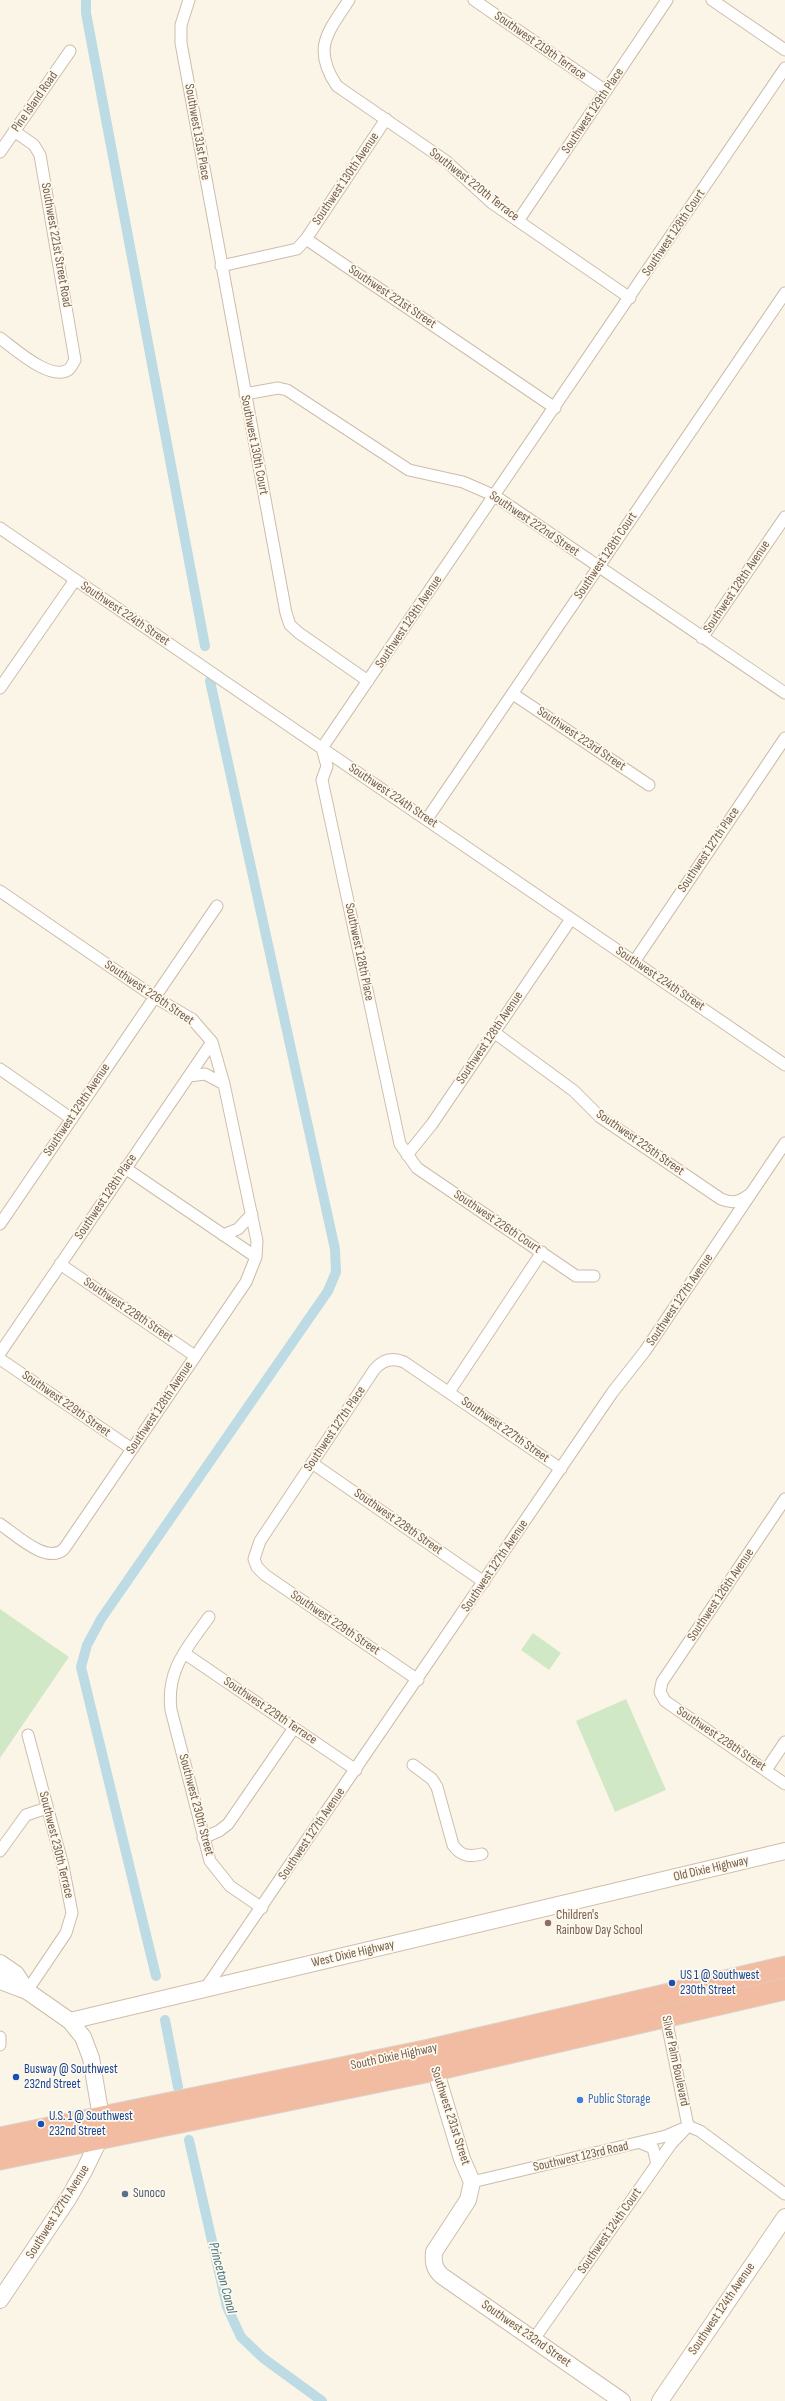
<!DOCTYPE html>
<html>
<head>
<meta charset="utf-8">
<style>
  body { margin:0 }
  canvas { display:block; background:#fbf5e7 }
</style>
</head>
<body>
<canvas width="785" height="2401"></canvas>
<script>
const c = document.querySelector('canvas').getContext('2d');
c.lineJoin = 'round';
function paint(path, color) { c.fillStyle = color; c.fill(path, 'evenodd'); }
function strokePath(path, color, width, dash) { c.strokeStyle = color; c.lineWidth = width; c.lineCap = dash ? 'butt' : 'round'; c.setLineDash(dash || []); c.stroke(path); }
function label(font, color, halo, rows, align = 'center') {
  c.font = font + ' "Sofia Sans Condensed",sans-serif'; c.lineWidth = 3.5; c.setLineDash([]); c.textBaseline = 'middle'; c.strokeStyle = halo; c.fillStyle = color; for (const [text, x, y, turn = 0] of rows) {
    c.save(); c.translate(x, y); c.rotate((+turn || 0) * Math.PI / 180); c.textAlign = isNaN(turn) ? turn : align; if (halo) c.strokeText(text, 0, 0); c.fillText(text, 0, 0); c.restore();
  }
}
const green = new Path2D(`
  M0 1609 69 1657 0 1758Z
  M533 1633 561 1653 549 1670 521 1650Z
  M626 1699 666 1790 615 1812 576 1721Z`);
const canal = new Path2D(`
  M86 0V13L205 646
  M156 1976 81 1667 87 1645 101 1619 328 1291 336 1272 335 1249 210 681
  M165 2020 178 2087
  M189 2140 227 2307 241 2337 263 2358 322 2401`);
const street = new Path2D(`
  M189 0 181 25V43L286 613 290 625 299 633 368 681
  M349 0C327 33 312 49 337 86L446 161 492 203 630 298
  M474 0 606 91
  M712 0 785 50
  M0 152 70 51
  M518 221 667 0
  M306 239 555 408
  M221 266 297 249 306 239 386 119
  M0 338C15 349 50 381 68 370 71 368 73 363 75 360L40 155 34 145 14 131
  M245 394 278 388 287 390 409 470 463 482 495 496 785 693
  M0 528 785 1065
  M702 638 785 517
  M0 688 75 580
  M513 694 649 785
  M427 819 785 293
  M0 891 156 998 192 1019 212 1042 224 1084 257 1241 256 1257 246 1282 64 1549C47 1565 15 1534 0 1524
  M634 962 785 738
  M495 1033 574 1091 600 1117 721 1199C733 1204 740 1202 750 1194
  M0 1069 72 1119
  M189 1076 205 1074 224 1084
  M407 1155 432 1124 571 919
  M125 1168 256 1257
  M0 1224 217 906
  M223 1235 238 1229 252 1214
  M60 1264 195 1356
  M594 1276H576L417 1168 400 1144 322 780 327 766 322 748 785 68
  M0 1353 212 1042
  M0 1359 132 1449
  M449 1392 542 1252
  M312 1463 484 1582
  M785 1499 662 1682 660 1692 665 1701 785 1784
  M209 1617C187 1648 166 1670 171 1710L210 1861 230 1886 262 1908
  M184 1653 356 1770
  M418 1680 265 1575 257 1567 254 1559 260 1541 374 1370C382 1360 392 1357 404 1362L561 1469
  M413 1765 432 1779 437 1787 453 1845C461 1856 468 1857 482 1854
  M766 1770 785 1742
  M203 1838 219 1831 228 1824 294 1728
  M0 1851 26 1815 47 1808
  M205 1989 612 1393 645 1351 785 1143
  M27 1991 66 1933 72 1913 63 1866 28 1735
  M665 2013 688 2126
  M0 2037V2045
  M688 2126 700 2131 785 2194
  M641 2143 653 2148 657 2164
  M472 2182 666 2136 682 2129
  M534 2339 671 2144 688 2126`);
const secondary = new Path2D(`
  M0 1963 16 1974 27 1991
  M0 1981 27 1991 70 2021 83 2037 91 2058 101 2117 99 2140 84 2171 68 2199 0 2300
  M70 2021 785 1851
  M432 2059 462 2159 472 2182 468 2200 434 2252C433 2262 434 2269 442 2276L622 2401
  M660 2401 785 2217`);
const highway = new Path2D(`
  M0 2138 429 2050 785 1967
  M0 2159 435 2070 785 1989`);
const markers = [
  [548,1923,4,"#8d6e63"],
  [672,1983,4,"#1a4fb4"],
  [16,2077,4,"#1a4fb4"],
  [580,2100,4,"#3f7fe0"],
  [41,2124,4,"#1a4fb4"],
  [125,2194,4,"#5c6f8a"]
];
const streetNames = [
  ["Southwest 219th Terrace",540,46,35],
  ["Pine Island Road",35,102,-55],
  ["Southwest 129th Place",593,111,-56],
  ["Southwest 131st Place",197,132,80],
  ["Southwest 130th Avenue",346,179,-56],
  ["Southwest 220th Terrace",474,185,38],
  ["Southwest 128th Court",674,233,-56],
  ["Southwest 221st Street Road",56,245,80],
  ["Southwest 221st Street",392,297,34],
  ["Southwest 130th Court",254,445,79],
  ["Southwest 222nd Street",534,524,34],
  ["Southwest 128th Court",606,556,-56],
  ["Southwest 128th Avenue",737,587,-56],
  ["Southwest 224th Street",125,614,34],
  ["Southwest 129th Avenue",409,622,-56],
  ["Southwest 223rd Street",581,739,34],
  ["Southwest 224th Street",393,796,34],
  ["Southwest 127th Place",709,850,-56],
  ["Southwest 128th Place",359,952,78],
  ["Southwest 224th Street",660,979,34],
  ["Southwest 226th Street",149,993,34],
  ["Southwest 128th Avenue",490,1038,-56],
  ["Southwest 129th Avenue",77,1110,-56],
  ["Southwest 225th Street",640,1143,35],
  ["Southwest 128th Place",106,1197,-56],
  ["Southwest 226th Court",497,1222,34],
  ["Southwest 127th Avenue",680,1300,-56],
  ["Southwest 228th Street",128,1310,34],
  ["Southwest 229th Street",66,1404,35],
  ["Southwest 128th Avenue",160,1408,-56],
  ["Southwest 127th Place",335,1429,-56],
  ["Southwest 227th Street",505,1430,35],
  ["Southwest 228th Street",398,1522,35],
  ["Southwest 127th Avenue",495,1566,-56],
  ["Southwest 126th Avenue",721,1595,-56],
  ["Southwest 229th Street",335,1623,34],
  ["Southwest 229th Terrace",270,1711,34],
  ["Southwest 228th Street",721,1739,34],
  ["Southwest 230th Street",196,1805,75],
  ["Southwest 127th Avenue",312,1834,-56],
  ["Southwest 230th Terrace",56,1845,76],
  ["Old Dixie Highway",711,1869,-13],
  ["West Dixie Highway",353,1954,-13],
  ["South Dixie Highway",394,2057,-12],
  ["Silver Palm Boulevard",675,2061,78],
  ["Southwest 231st Street",450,2116,72],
  ["Southwest 123rd Road",581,2157,-13],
  ["Southwest 127th Avenue",58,2212,-58],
  ["Southwest 124th Court",610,2231,-55],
  ["Southwest 124th Avenue",722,2309,-56],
  ["Southwest 232nd Street",526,2334,35]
];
const educationNames = [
  ["Children's",556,1916],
  ["Rainbow Day School",556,1931]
];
const transitNames = [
  ["US 1 @ Southwest",680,1976],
  ["230th Street",680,1991],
  ["Busway @ Southwest",24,2070],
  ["232nd Street",24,2085],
  ["U.S. 1 @ Southwest",49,2117],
  ["232nd Street",49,2132]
];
const shopNames = [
  ["Public Storage",588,2100]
];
const serviceNames = [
  ["Sunoco",133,2194]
];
const waterNames = [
  ["Princeton Canal",222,2278,75]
];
paint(green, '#d1e8c6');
strokePath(canal, '#bcdbe4', 10);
strokePath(street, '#ccbdad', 13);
strokePath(secondary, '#cfbeab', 18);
strokePath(highway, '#dbd5d1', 23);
strokePath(street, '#fff', 11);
strokePath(secondary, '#fff', 16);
strokePath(highway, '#f1bca1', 21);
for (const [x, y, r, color] of markers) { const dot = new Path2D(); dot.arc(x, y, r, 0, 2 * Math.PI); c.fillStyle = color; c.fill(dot); strokePath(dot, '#fef9ed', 1.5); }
label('13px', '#735d4d', '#fef9ed', streetNames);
label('13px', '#785e54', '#fef9ed', educationNames, 'left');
label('13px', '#164399', '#fef9ed', transitNames, 'left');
label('13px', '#366cbe', '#fef9ed', shopNames, 'left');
label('13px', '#4e5e75', '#fef9ed', serviceNames, 'left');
label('italic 14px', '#477685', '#fef9ed', waterNames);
</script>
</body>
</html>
